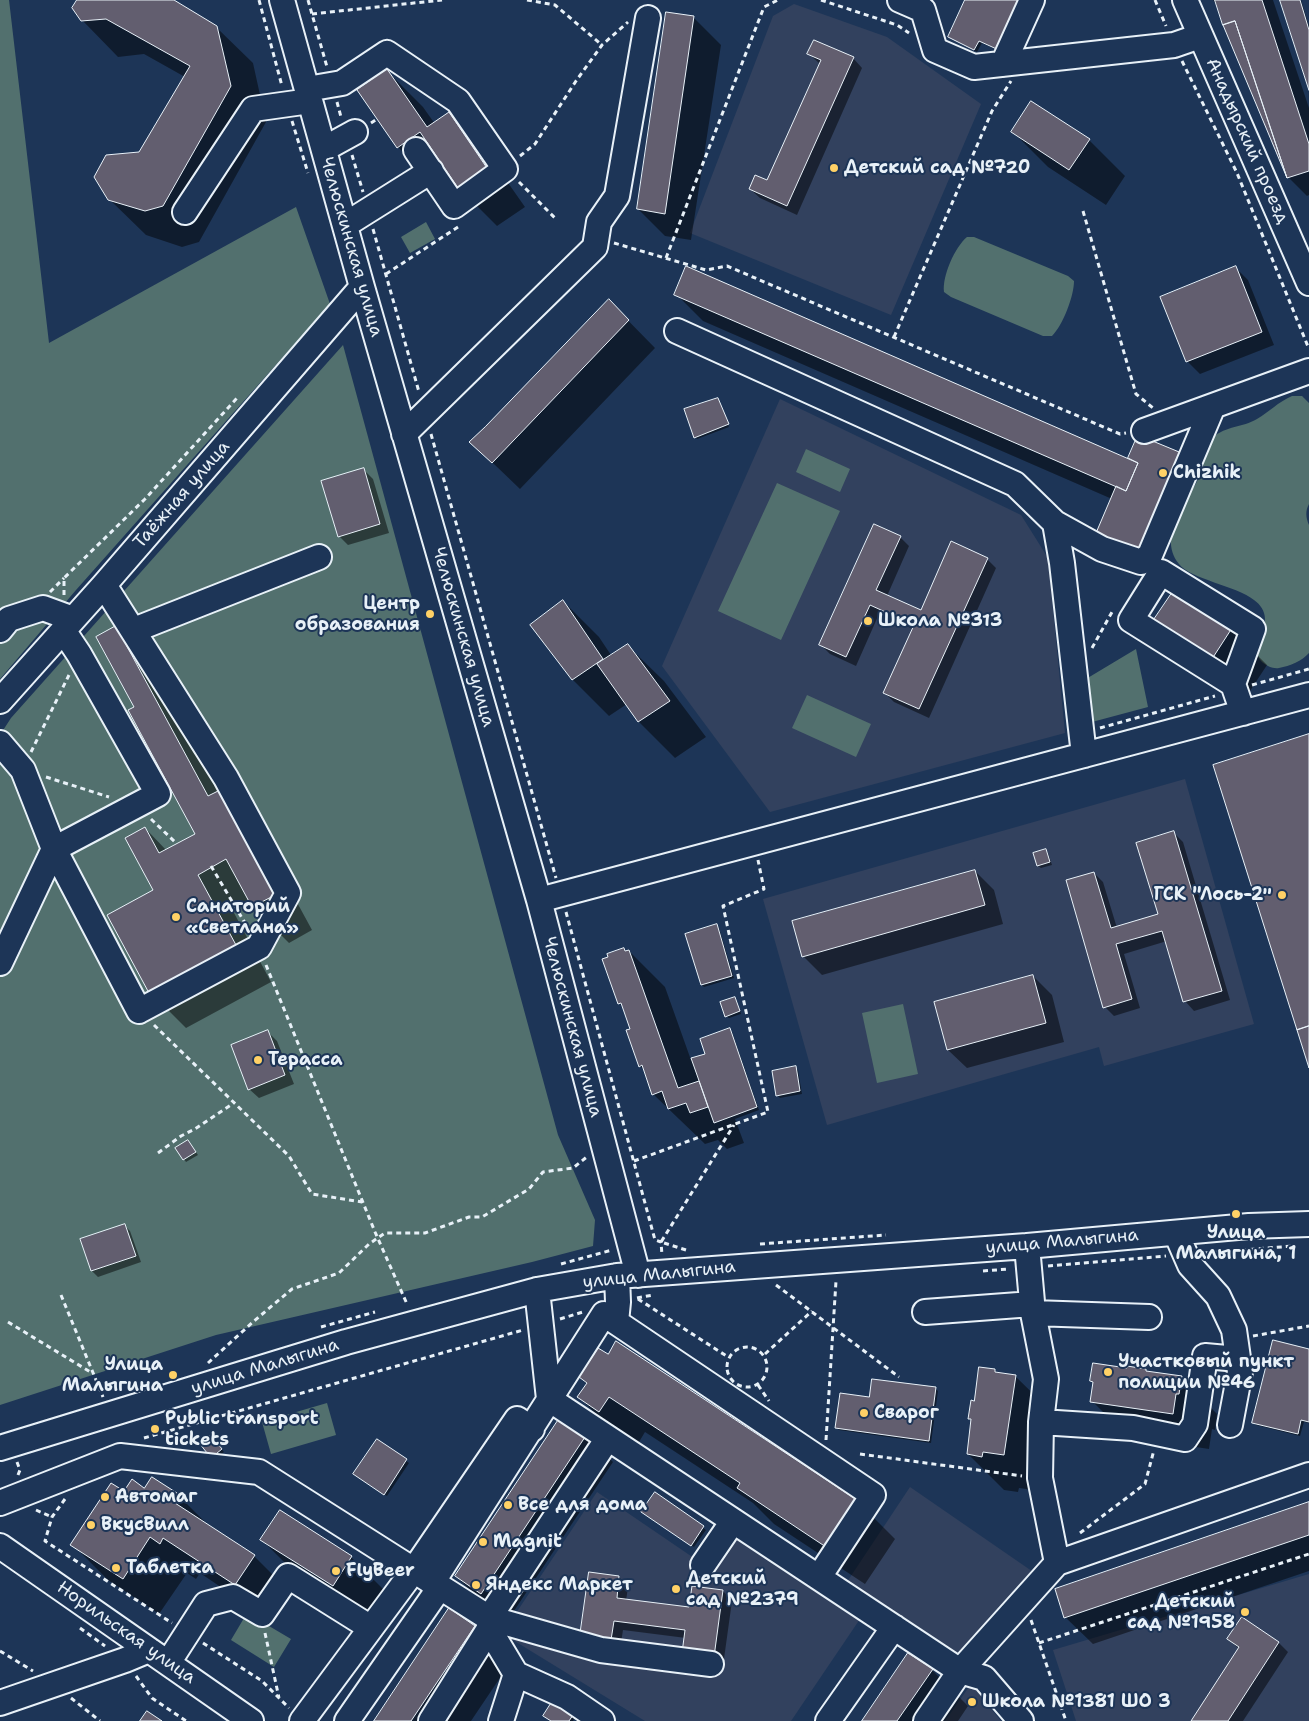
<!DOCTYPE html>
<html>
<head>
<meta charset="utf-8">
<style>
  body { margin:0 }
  canvas { display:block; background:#1d3557 }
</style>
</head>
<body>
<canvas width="1309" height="1721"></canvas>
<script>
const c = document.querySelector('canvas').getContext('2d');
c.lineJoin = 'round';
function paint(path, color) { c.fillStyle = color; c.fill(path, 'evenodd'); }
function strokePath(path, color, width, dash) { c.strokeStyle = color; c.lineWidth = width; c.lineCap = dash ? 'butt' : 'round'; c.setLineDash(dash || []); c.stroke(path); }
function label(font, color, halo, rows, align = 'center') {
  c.font = font + ' "Shantell Sans",sans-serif'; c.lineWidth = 4; c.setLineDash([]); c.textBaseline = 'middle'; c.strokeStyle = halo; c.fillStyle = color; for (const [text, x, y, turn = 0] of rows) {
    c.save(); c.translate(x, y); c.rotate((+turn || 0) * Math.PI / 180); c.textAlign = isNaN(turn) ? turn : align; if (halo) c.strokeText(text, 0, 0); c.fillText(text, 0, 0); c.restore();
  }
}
const built = new Path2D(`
  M794 4 887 37 981 104 891 315 690 233 773 16Z
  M780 399 1021 515 1048 558 1065 733 770 812 662 666Z
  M1185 779 1254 1024 1104 1066 1099 1047 827 1125 763 899Z
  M910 1487 1039 1576 962 1665 845 1585Z
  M597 1492 710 1569 735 1533 862 1616 791 1721H645L508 1637 518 1610Z
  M1309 1574V1721H1076L1053 1650Z
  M971 1684 1001 1721H945Z`);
const green = new Path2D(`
  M0 0H9L49 343 296 207 330 304 76 590 0 679Z
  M426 222 435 239 410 253 401 237Z
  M967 237H974L1068 276 1074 281C1074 296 1063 325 1052 336H1043L951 297 944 292C942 276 955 247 967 237Z
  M343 345 558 1135 595 1220 593 1246 532 1262 216 1335 0 1405V735L11 718Z
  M1292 396H1302L1309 403V504C1305 511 1306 518 1309 525V653C1302 661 1290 666 1279 668 1273 669 1267 666 1262 662 1250 650 1264 633 1265 619 1265 611 1260 604 1254 600 1237 586 1190 579 1179 564 1155 533 1192 499 1202 470 1205 461 1204 445 1212 438 1227 425 1242 428 1257 419 1269 412 1278 402 1292 396Z
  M806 449 850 469 840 492 796 472Z
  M777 483 840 511 781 640 718 611Z
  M1136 649 1148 707 1092 722 1086 679Z
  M807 695 871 724 856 757 792 728Z
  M903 1004 918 1074 877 1083 862 1013Z
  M327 1403 336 1435 271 1454 262 1422Z
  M247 1613 291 1639 274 1667 231 1640Z`);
const shadow = new Path2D(`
  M79 0H172L216 27 253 63 266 122 199 242 182 247 146 235 109 199 139 153 185 77 144 54 118 57 82 20Z
  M966 0 1004 53 982 43 977 52 950 37Z
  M1213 0H1273L1309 108V195L1307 196 1288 177 1220 10Z
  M1281 0H1301L1309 26V89Z
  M694 18 721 45 691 240 665 236 638 209Z
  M809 54 853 58 862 68 797 215 760 198 750 189 768 182 820 64Z
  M387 71 423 107 435 124 449 114 485 150 525 207 497 226 461 190 449 173 434 183 398 147Z
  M1012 131 1089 140 1125 176 1106 205 1048 167Z
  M1236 268 1248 280 1274 345 1200 374 1187 361Z
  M676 294 1129 460 1139 436 1144 555 1100 536 1112 499 703 321Z
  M609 301 655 348 520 489 471 442Z
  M718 401 729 427 697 439 695 437Z
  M364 470 373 479 389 533 348 545 339 536Z
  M900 537 909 546 887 596 921 611 987 559 996 568 929 718 894 702 885 693 913 629 879 614 856 666 830 654 821 645Z
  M563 601 599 637 611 655 627 645 664 681 706 737 675 758 639 722 627 704 609 716 573 680 532 625Z
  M116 627 152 663 256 827 312 930 289 943 253 907 250 901 233 911 271 982 186 1028 150 992 154 890 145 828 167 851 196 835 135 707Z
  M1231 629 1267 665 1248 694 1191 657Z
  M1174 833 1183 842 1230 1000 1194 1011 1185 1001 1167 941 1124 954 1140 1008 1114 1016 1105 1007 1094 873 1103 882 1117 928 1159 915Z
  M1046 851 1048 853 1052 865 1041 868 1038 866 1035 854Z
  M975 871 994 890 1003 924 822 975 803 956Z
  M716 926 719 928 734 978 704 987 702 985Z
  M624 949 627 952 629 951 665 987 691 1060 706 1054 729 1030 732 1032 759 1110 735 1119 744 1143 727 1149 718 1140 705 1144 653 1094 645 1071 640 1066 631 1030 624 1008 619 1003Z
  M1033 976 1052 995 1064 1042 967 1068 948 1050Z
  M734 998 737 1001 741 1014 729 1018 726 1016Z
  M268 1032 277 1041 294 1084 259 1098 249 1089Z
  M795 1068 798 1070 802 1094 780 1098 777 1095Z
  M188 1141 198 1155 186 1162 184 1159Z
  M124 1225 130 1231 141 1262 98 1277 92 1271 82 1240Z
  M1309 1350V1423L1304 1422 1300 1436 1256 1425 1253 1422Z
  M995 1370 998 1374 1015 1376 1052 1412 1040 1491 1019 1488 1018 1492 1004 1490 968 1454 972 1422 969 1418 975 1402Z
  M1128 1370H1145L1148 1373 1181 1377 1217 1414 1215 1430 1212 1429 1209 1449 1128 1437 1092 1401 1094 1384 1091 1381Z
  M580 1377 859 1503 895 1539 865 1584 774 1524 753 1503 645 1432 636 1447 615 1433 579 1397 587 1384Z
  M935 1388 938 1391 931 1443 839 1430 837 1428 870 1398Z
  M586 1435 613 1462 508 1620 483 1603 456 1576Z
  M213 1439 224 1452 215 1459Z
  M377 1441 409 1463 387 1496 357 1476Z
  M145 1489 179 1496 211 1528 254 1556 290 1592 271 1621 200 1573 196 1579 187 1573 159 1614 108 1580 72 1544 125 1493Z
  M655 1494 706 1530 694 1547 646 1515Z
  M1309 1504V1571L1093 1644 1065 1617Z
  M262 1540 351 1557 387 1593 369 1621 298 1576Z
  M619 1577 628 1587 626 1601 690 1609 723 1591 732 1601 723 1666 693 1662 686 1638 623 1630 620 1649 591 1645Z
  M474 1627 510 1663 471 1721H375Z
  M1229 1639 1279 1643 1288 1652 1243 1721H1193L1239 1649Z
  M932 1670 968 1706 958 1721H863Z
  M572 1716 575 1718 573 1721H552Z`);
const building = new Path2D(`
  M77 0H174L217 26 231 86 163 206 145 211 108 200 94 177 106 155 139 152 190 66 106 19 81 21 72 8Z
  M965 0H1024L1001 51 979 41 974 50 948 37Z
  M1215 0H1262L1309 144V171L1287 178 1235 21 1223 25Z
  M1280 0H1300L1309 30V90Z
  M666 12 694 16 665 214 637 209Z
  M1235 21 1287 178 1223 25Z
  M814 40 854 57 787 206 749 189 755 175 767 180 821 60 807 54Z
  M387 69 427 127 449 112 489 171 460 191 420 132 397 148 357 90Z
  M1031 101 1090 139 1069 170 1011 132Z
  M686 266 1138 463 1126 491 674 295Z
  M1236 266 1262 332 1186 362 1160 297Z
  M609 299 629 320 492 463 469 442 485 427Z
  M718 398 729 424 694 438 684 409Z
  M1138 435 1184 454 1141 553 1096 533 1116 486 1126 491 1138 463 1128 458Z
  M364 468 380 524 338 537 321 481Z
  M874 524 901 536 876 590 921 610 951 541 988 558 919 709 883 693 914 625 870 605 846 657 819 645Z
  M1174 590 1232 628 1212 659 1153 621Z
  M563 600 603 659 572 680 530 625Z
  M116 626 208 796 220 790 277 894 252 907 226 859 198 875 236 945 149 993 107 915 153 890 125 838 145 827 159 853 195 834 128 710 134 707 96 637Z
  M628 644 670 701 638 722 597 664Z
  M1309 734V1026L1297 1030 1213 765Z
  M1174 831 1222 991 1183 1002 1162 931 1116 944 1132 999 1103 1008 1066 880 1094 872 1111 928 1158 914 1136 843Z
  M1046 849 1050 862 1037 866 1033 853Z
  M975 870 985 905 802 957 792 921Z
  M717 924 732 976 701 985 685 934Z
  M624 948 625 951 629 950 678 1088 699 1081 708 1107 690 1113 686 1103 668 1109 662 1091 652 1095 642 1065 639 1067 626 1030 630 1029 621 1003 618 1004 602 959 608 957 607 954Z
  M1033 975 1046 1023 947 1050 934 1002Z
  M735 997 740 1011 725 1017 720 1002Z
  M1309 1026V1068L1297 1030Z
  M730 1028 757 1107 714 1123 691 1058 705 1054 700 1039Z
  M268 1030 285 1075 248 1090 231 1045Z
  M796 1066 800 1091 776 1096 772 1071Z
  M188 1140 196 1152 183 1160 175 1148Z
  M125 1224 136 1256 91 1271 80 1239Z
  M1273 1340 1309 1349V1422L1301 1420 1298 1434 1252 1423Z
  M616 1341 860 1502 829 1549 737 1488 740 1483 609 1397 599 1412 577 1397 587 1383 579 1377 598 1348 608 1354Z
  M1093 1363 1127 1368V1366L1146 1369V1371L1182 1376 1179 1394H1176L1173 1414 1090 1402 1093 1382 1090 1381Z
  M979 1367 995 1369V1372L1016 1375 1004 1455 983 1452 982 1457 967 1454 971 1419H968L971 1400 974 1401Z
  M872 1379 936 1387 929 1441 835 1428 840 1393 869 1397Z
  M561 1416 587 1434 481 1594 455 1576Z
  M211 1435 222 1449 211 1458 200 1444Z
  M377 1439 407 1459 384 1495 353 1474Z
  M152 1477 180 1495 175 1503 255 1555 235 1585 163 1538 160 1544 150 1537 123 1579 70 1545 111 1483 124 1491 132 1479 144 1488Z
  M655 1492 704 1526 691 1546 641 1512Z
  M1309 1502V1535L1064 1618 1055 1589Z
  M280 1510 352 1556 333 1586 260 1540Z
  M589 1572 619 1576 617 1598 689 1607 692 1586 723 1590 714 1657 682 1653 685 1630 614 1621 611 1640 580 1636Z
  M449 1608 475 1626 411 1721H374Z
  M1242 1617 1279 1642 1228 1721H1191L1239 1647 1227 1639Z
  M908 1653 933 1669 897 1721H862Z
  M552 1702 573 1715 569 1721H551L543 1716Z
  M147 1711 162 1721H140Z`);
const path = new Path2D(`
  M259 0 282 86
  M308 0 327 67
  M527 0 555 5 602 45
  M821 0 897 25 909 33
  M1155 0 1166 26
  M312 14 442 0
  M1182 61 1237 173 1309 349
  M337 102 341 117
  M292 121 308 173
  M371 123 377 119
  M352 155 363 192
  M520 156 535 144 576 81 602 45 628 22
  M519 182 556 219
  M1083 211 1136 394 1153 408
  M373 229 419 392
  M614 243 706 270 727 266 1120 434 1126 433
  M666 258 764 7 778 0
  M386 274 461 225
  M894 337 992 111 1011 81
  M431 434 556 878
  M50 592 64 578
  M64 595V578L145 499 238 397
  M1092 648 1112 612
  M1252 685 1309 669
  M1100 728 1215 696
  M31 752 69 675
  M46 777 109 797
  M151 819 176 843
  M211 866 248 928
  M566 912 655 1240 661 1242 662 1255
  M266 965 375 1232 407 1304
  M154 1025 289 1156 312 1194 362 1202
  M158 1153 181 1136 195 1129 234 1103
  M634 1161 768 1112 723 906 764 889 758 860
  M760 1244 886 1235
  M686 1250 661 1242 734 1125
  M1205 1253 1293 1246
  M561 1264 612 1250
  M1048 1266 1166 1256
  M983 1271 1009 1269
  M776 1285 899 1377
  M61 1295 103 1397
  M637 1298 653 1295
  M638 1299 728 1357
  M560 1319 583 1312
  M8 1322 92 1373
  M321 1327 375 1312
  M1253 1336 1309 1326
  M727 1367a20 20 0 1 1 40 0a20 20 0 1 1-40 0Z
  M765 1354 812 1311
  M208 1363 254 1321 292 1289 339 1273 369 1244 385 1233H425L469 1217H482L529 1189 543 1172 573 1168 588 1156
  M758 1385 769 1401
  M144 1438 523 1330
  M826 1440 836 1281
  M860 1454 1022 1476
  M17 1462 20 1470 18 1475
  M65 1499 52 1517 45 1541 172 1623
  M36 1510 52 1517
  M1080 1533 1145 1484 1154 1450
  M1031 1620 1066 1721
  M80 1628 105 1646
  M265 1633 279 1698
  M203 1643 262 1681 289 1708
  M1039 1643 1309 1554
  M0 1651 33 1671
  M136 1676 152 1698 186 1721
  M71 1698 100 1721`);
const minor = new Path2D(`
  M282 0 362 287 539 900 638 1275
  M900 0 923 10 935 50 974 67 1174 45 1200 36
  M1185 0 1309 283
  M1003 64 1032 0
  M307 89 342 83 387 53 458 101 505 169 454 206 416 150
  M324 149 355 132
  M185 212 253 109 310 101
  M345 225 431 171
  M677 331 1015 484 1055 523 1062 563 1084 755
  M1144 431 1309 371
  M404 434 595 247 599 222 617 196 648 18
  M1055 523 1102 549 1141 562 1150 555 1213 406
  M0 630 9 619 43 608 73 619
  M134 630 319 557
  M1233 684 1253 629 1161 572 1131 620 1233 684 1243 713
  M0 701 104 585 362 287
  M0 743 23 770 54 849 139 1011 259 947 288 893 226 778 104 585
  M539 900 1309 695
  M0 963 54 849 158 794 79 654 63 630
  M1176 1233 1190 1265 1218 1296 1234 1330 1240 1372 1230 1425
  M1027 1246 1033 1313 1046 1379 1041 1422 1040 1478 1057 1563
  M537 1290 549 1399
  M925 1312 1032 1304
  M1033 1313 1149 1317
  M616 1322 618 1302 617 1276
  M549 1399 960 1671 984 1678 1021 1721
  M1041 1422 1133 1428 1185 1439 1195 1424 1205 1356 1238 1359
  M0 1448 346 1342 537 1290 617 1276 1027 1246 1249 1226 1309 1224
  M0 1503 120 1456 259 1472 489 1618 601 1650 711 1664
  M0 1546 251 1721
  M703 1565 733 1521
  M432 1583 604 1314 873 1495 819 1577
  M489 1629 516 1674 501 1721
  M168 1663 206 1604 233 1597 262 1614 288 1576 371 1628
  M516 1674 567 1697 602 1721
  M0 1703 125 1660 149 1650
  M302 1721 414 1570 517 1419 532 1429
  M347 1721 440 1587
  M431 1721 489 1629V1618L608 1438
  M828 1721 894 1627
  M926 1721 960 1671 1057 1563 1309 1475`);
const markers = [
  [834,168,5,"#ffd166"],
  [1163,473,5,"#ffd166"],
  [430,614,5,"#ffd166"],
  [868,621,5,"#ffd166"],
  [1282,895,5,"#ffd166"],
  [176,917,5,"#ffd166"],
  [258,1060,5,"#ffd166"],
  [1236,1214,5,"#ffd166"],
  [1108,1372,5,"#ffd166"],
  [173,1375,5,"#ffd166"],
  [864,1413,5,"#ffd166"],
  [155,1429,5,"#ffd166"],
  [105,1497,5,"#ffd166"],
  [508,1505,5,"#ffd166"],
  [91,1525,5,"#ffd166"],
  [483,1542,5,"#ffd166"],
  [116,1568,5,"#ffd166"],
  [336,1571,5,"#ffd166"],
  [476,1585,5,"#ffd166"],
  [676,1589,5,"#ffd166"],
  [1245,1612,5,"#ffd166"],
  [972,1702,5,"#ffd166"]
];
const streetNames = [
  ["Анадырский проезд",1247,141,66],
  ["Челюскинская улица",351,247,74],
  ["Таёжная улица",182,495,-49],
  ["Челюскинская улица",463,637,74],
  ["Челюскинская улица",572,1027,75],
  ["улица Малыгина",1062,1242,-5],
  ["улица Малыгина",659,1275,-6],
  ["улица Малыгина",265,1367,-17],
  ["Норильская улица",126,1633,35]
];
const poiNames = [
  ["Детский сад №720",844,168],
  ["Chizhik",1173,473],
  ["Центр",420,604,"right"],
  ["образования",420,625,"right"],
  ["Школа №313",878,621],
  ["ГСК \"Лось-2\"",1272,895,"right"],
  ["Санаторий",186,907],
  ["«Светлана»",186,928],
  ["Терасса",268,1060],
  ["Улица",1236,1233,"center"],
  ["Малыгина, 1",1236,1254,"center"],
  ["Участковый пункт",1118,1362],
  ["полиции №46",1118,1383],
  ["Улица",163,1365,"right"],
  ["Малыгина",163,1386,"right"],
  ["Сварог",874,1413],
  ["Public transport",165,1419],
  ["tickets",165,1440],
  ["Автомаг",115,1497],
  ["Все для дома",518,1505],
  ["ВкусВилл",101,1525],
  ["Magnit",493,1542],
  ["Таблетка",126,1568],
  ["FlyBeer",346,1571],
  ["Детский",686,1579],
  ["сад №2379",686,1600],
  ["Яндекс Маркет",486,1585],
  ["Детский",1235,1602,"right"],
  ["сад №1958",1235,1623,"right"],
  ["Школа №1381 ШО 3",982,1702]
];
paint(built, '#32415e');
paint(green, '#52706e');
paint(shadow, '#0007');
paint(building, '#625e6f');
strokePath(building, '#e8f1f8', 1);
strokePath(minor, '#e8f1f8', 28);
strokePath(path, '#e8f1f8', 3, [5, 4]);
strokePath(minor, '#1d3557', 24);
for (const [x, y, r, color] of markers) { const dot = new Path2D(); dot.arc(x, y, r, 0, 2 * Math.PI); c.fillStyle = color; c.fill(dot); strokePath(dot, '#1d3557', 2); }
label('18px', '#e8f1f8', '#1d3557', streetNames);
label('bold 18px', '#e8f1f8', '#1d3557', poiNames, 'left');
</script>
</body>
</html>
